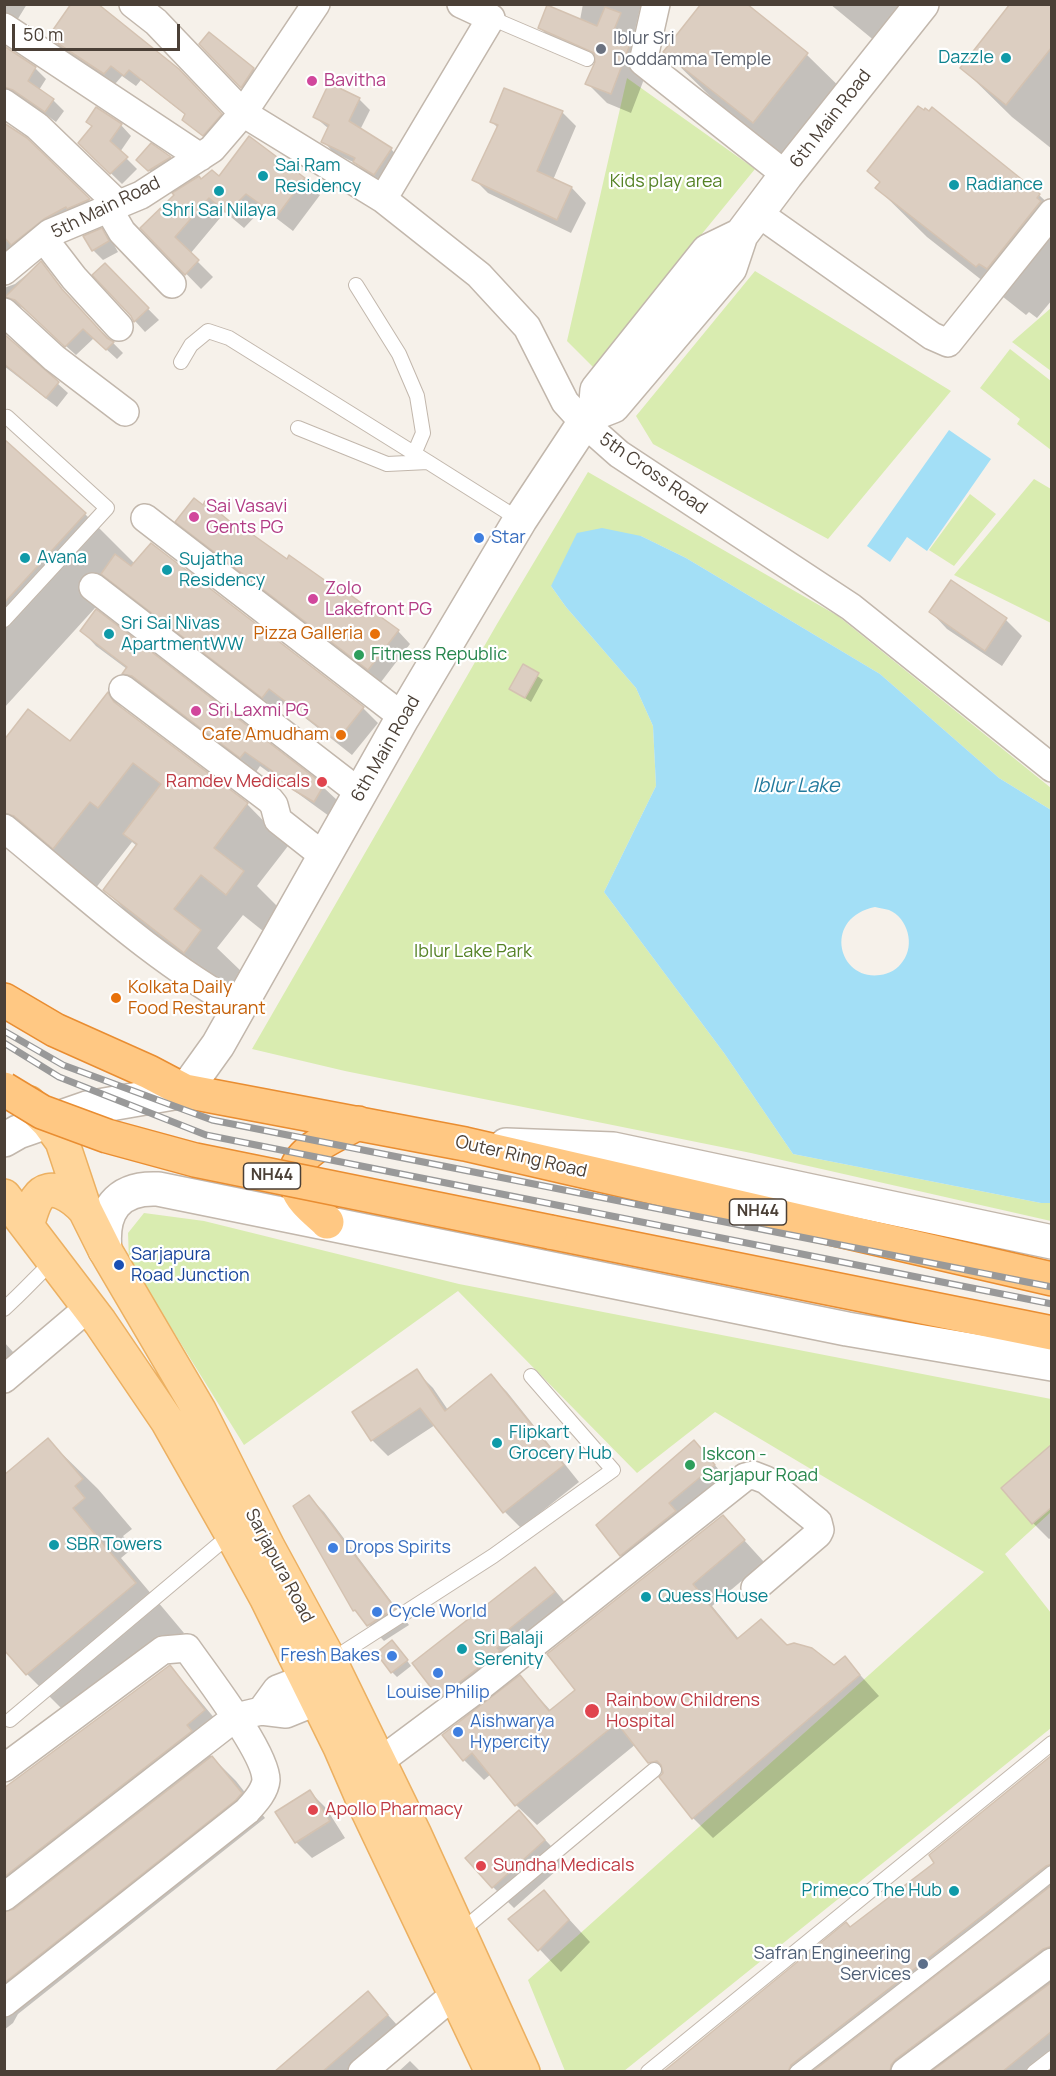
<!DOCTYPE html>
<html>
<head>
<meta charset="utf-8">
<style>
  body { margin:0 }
  #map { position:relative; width:1056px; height:2076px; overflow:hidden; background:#f6f1ea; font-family:Manrope,sans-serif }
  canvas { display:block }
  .frame { position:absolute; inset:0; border:6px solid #4b4037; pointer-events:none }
  .scale { position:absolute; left:12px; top:24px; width:168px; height:27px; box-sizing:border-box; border:3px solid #4b4037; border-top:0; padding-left:8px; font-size:18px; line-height:21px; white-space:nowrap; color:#4b4037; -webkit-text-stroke:4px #fff; paint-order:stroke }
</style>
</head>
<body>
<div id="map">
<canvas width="1056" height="2076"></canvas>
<div class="frame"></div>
<div class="scale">50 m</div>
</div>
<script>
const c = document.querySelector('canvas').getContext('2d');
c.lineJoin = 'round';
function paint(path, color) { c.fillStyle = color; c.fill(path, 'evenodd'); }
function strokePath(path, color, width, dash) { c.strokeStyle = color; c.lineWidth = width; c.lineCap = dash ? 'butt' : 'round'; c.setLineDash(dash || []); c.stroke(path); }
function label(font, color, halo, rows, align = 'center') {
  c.font = font + ' Manrope,sans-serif'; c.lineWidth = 4.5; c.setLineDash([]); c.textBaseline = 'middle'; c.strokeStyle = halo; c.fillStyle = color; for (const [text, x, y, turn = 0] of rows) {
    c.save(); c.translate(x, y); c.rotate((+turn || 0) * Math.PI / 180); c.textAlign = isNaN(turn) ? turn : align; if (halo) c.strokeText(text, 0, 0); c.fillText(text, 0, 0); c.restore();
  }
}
const green = new Path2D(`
  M627 78 755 169 593 367 567 341Z
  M755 271 951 391 828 539 653 444 636 416Z
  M1051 308V371L1012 342Z
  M1010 349 1051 381V450L1017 424 1020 419 980 388Z
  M588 472 838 616 1051 788V810L999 778 880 674 686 558 641 536 551 586 566 607 636 688 653 726 656 786 604 892 724 1053 793 1154 1041 1203H1051V1221L751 1153 345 1071 252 1049 497 624Z
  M1034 479 1051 489V623L954 575Z
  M970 494 996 514 954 566 929 550Z
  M144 1213 204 1221 459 1284 1051 1399V1512L1005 1554 1051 1613V1728L624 2071H565L528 1980 984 1572 715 1412 637 1473 458 1291 244 1445 129 1260 128 1233Z`);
const water = new Path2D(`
  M949 430 991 459 927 551 907 537 890 562 867 546Z
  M602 528 641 536 686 558 880 674 999 778 1051 810V1203H1041L793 1154 724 1053 604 892 656 786 653 726 636 688 566 607 551 586 577 533ZM875 907C879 908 885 909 889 910 908 918 915 945 903 961 898 969 889 974 880 975 838 981 822 918 875 907Z`);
const shadow = new Path2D(`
  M4 4H27L16 22 4 26Z
  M96 4 117 19 178 70 231 125 214 145 184 119 187 116 141 80 136 86 122 76 115 84 61 48 50 37Z
  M583 4H641L635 30 640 34 651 61 631 113 607 103 587 83 596 64 560 48 540 28 580 20Z
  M744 4 807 55 857 104 803 171 715 101 665 52Z
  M830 4H934L893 56Z
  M1052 4V149L1012 117 962 68Z
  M201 44 253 69 264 80 252 97Z
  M4 48 36 69 46 79 39 90 53 100 64 111 56 122 25 100 17 98 5 102Z
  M359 99 370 110 360 130 391 149 401 160 385 185 365 172 355 163 333 152 323 141 329 129 315 117Z
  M562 112 576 126 553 180 572 188 586 203 571 233 488 193 474 179 498 128 491 121Z
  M121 125 131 136 120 152 137 169 122 184 80 143 93 127Z
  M249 138 304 179 320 195 293 231 263 208 244 228 225 212 190 254 213 277 201 289 142 228 201 181 219 178Z
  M26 139 99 210 4 268V205Z
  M151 145 170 158 180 168 160 181 138 160Z
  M869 171 1039 195 1052 207V300L1037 318 1029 312 1026 315 927 237 877 188 881 183Z
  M101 230 112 241 118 252 103 260 93 250Z
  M41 263 72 301 123 353 117 359 94 338 76 355 26 310 19 306H10L4 310V288L15 284Z
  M105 265 159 320 145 332 135 321Z
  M4 335 68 393 57 407 4 366Z
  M8 444 85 514 135 564 363 708 378 723 352 755 285 702 278 711 115 586 4 708V448Z
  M177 521 234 526 398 631 410 644 381 682 190 534Z
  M951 582 1006 620 1022 636 1002 666 947 629 931 612Z
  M96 611 323 787 338 801 329 816 260 766 256 772 149 691 138 688 124 674 127 669 96 646 82 631Z
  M523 666 543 680 531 702 511 689Z
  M108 694 130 716 247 804 288 846 257 886 284 913 268 935 243 915 217 948 242 972 226 993 146 931 105 890 137 846 132 842 95 889 4 827V743H70Z
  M4 1342 14 1353 4 1360Z
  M416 1371 433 1388 448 1410 491 1376 507 1392 579 1482 521 1528 505 1512 435 1425 388 1456 372 1440Z
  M48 1440 98 1489 132 1529 123 1536 133 1548 121 1558 184 1633 77 1724 27 1674 4 1648Z
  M694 1442 730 1482 638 1571 621 1555Z
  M1052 1446V1537L1049 1539 1033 1523Z
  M309 1497 324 1512 409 1625 384 1641 355 1610Z
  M723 1517 764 1562 712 1606 739 1639 787 1647 834 1667 845 1658 879 1696 713 1838 693 1818 663 1775 636 1744 537 1825 516 1805 491 1774 484 1780 464 1760 520 1677 551 1711 577 1690Z
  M535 1569 553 1588 572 1611 458 1715 440 1697Z
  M397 1647 411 1666 397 1677 392 1672Z
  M169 1667 190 1689 226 1732 207 1747 213 1753 210 1755 236 1781 265 1818 18 2014 13 2023 4 2030V1914H10L4 1909V1790Z
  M1051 1766 1052 2072H665L936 1863Z
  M310 1792 326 1808 345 1838 312 1858 296 1842Z
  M519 1812 566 1862 514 1908 493 1887Z
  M544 1892 590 1942 561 1972 511 1919Z
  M368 1993 398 2026 345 2072H276Z
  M410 2061 421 2072H398Z`);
const building = new Path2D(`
  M71 4H98L179 69 222 114 203 136 182 120 185 114 129 70 124 76 111 66 104 74 48 37Z
  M701 4H747L808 53 753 123 663 52Z
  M1010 4H1052V47L1006 105 960 68Z
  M547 5 597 26 605 7 621 13 613 32 632 39 611 94 585 84 595 62 594 53 538 28Z
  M209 32 254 68 241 88 199 44Z
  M4 46 36 67 28 81 54 99 45 112 13 90 4 87Z
  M329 83 360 98 349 121 392 148 374 175 353 162 355 158 321 142 329 125 313 117Z
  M504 88 563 111 537 171 572 187 557 220 472 180 498 125 490 122Z
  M918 106 924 110 925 108 929 111 932 107 1040 194 1037 198 1041 201 987 269 979 264 976 267 875 188 880 182 867 171Z
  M96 107 122 124 110 141 128 157 110 174 78 143 92 126 86 122Z
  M4 123 27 138 90 199 67 209 66 207 44 219 11 245 4 237Z
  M249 136 305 178 277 216 246 194 227 213 209 198 175 237 199 260 185 275 140 228 174 195 172 193 199 176 201 179 212 170 219 176Z
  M151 143 171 157 148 171 136 160Z
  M102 228 109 241 92 251 83 236Z
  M41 261 62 289 107 338 114 342 106 350 83 329 65 347 15 300 5 297Z
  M105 263 149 308 134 322 131 316 92 275Z
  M4 334 59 382 46 398 4 364Z
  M4 439 86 513 4 603Z
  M194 498 203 505 205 501 233 524 235 522 287 559 289 555 333 586 335 584 399 630 368 670 175 522Z
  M151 543 364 707 337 741 269 689 262 698 101 574 115 554 131 566Z
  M951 580 1007 618 985 651 929 612Z
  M96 609 324 785 314 802 292 789 294 786 245 752 240 758 132 676 122 674 127 667 80 631Z
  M523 664 539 673 525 698 509 689Z
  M108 692 114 702 248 803 214 848 244 871 226 895 201 875 174 909 201 930 184 953 103 890 137 844 123 834 161 784 133 763 98 808 90 802 53 849 14 816 4 813V740L28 709 70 741Z
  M417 1369 445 1411 491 1374 564 1465 503 1513 420 1408 371 1441 352 1412Z
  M48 1438 83 1479 75 1486 85 1498 73 1508 136 1583 26 1675 4 1650V1475Z
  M694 1440 715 1465 669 1503 676 1511 620 1556 596 1525Z
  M1052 1444V1507L1032 1524 1001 1488Z
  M309 1495 395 1608 367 1626 355 1610 353 1611 293 1506Z
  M723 1515 745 1540 693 1584 737 1639 761 1619 787 1645 794 1643 812 1648 834 1665 845 1656 860 1675 692 1819 659 1777 663 1773 661 1765 657 1761 648 1763 617 1723 515 1806 472 1753 463 1761 442 1735 520 1675 549 1711 575 1690 547 1654Z
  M535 1567 555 1592 508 1630 512 1636 497 1648 500 1651 439 1698 412 1663Z
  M392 1640 408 1660 391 1673 376 1653Z
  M170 1665 205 1710 187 1725 192 1731 4 1877V1788Z
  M1052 1755V1864L1046 1866 791 2065 788 2072H663L846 1922 850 1927 934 1863 929 1855Z
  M212 1756 242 1793 236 1800 4 1983V1912L14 1909Z
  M310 1790 330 1821 295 1843 275 1812Z
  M519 1810 545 1840 492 1888 465 1858Z
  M1052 1885V1946L1043 1949 896 2059 891 2065 890 2072H812Z
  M544 1890 569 1920 538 1951 508 1919Z
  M1052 1982V2031L1002 2072 932 2071Z
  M368 1991 388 2015 322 2072H274Z`);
const service = new Path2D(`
  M491 18 587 59
  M356 285 399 354 417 396 423 433 414 454
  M181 362 191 345 208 331 229 338 428 462
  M4 419 7 417 107 508 4 620
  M298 428 387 464 428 462 520 520
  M4 1309C22 1293 37 1276 54 1260
  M330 1661 493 1556 613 1470 531 1376
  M10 1720 231 1534
  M460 1932 654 1770
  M648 2072 1052 1743
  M797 2072 991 1922 1052 1873
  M1034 2072 1052 2058`);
const minor = new Path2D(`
  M133 4 156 22 243 113 383 199 479 275 527 327 565 402 584 423 619 454 851 607 1052 768
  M656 4 643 62 786 175
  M4 27 200 157
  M4 103 37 126 118 204
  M383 199 491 18 461 4
  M108 208 122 232 172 284
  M758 213 932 336 948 343 1052 213
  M44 239 74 278 119 327
  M4 271 50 233 141 195 212 149 243 113 316 4
  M4 312 54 358 125 412
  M145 518 403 717
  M93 587 360 793
  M123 689 270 800 274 805 278 820 325 857
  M4 828C79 889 155 961 240 1007
  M4 1379 89 1307
  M261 1711 277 1689 306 1678
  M379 1762 481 1686 745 1477 753 1475 766 1480 818 1522 820 1530 818 1534 755 1588
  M4 1768 163 1650 187 1648C205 1674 266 1752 266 1780 265 1792 254 1803 247 1811L4 2003
  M4 1897 236 1717 261 1711 286 1714 318 1701
  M362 2072 455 1994
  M905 2072 1052 1962`);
const tertiary = new Path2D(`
  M595 413 597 390 708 251 741 235
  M4 1140 18 1132 87 1108 185 1091 218 1045 403 717 520 520 584 423 595 413 613 406 730 268 741 235 786 175 922 4
  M506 1145 613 1149 1052 1242
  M105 1250C101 1211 117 1187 158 1189L847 1329 1052 1364`);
const primary = new Path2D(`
  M29 1103 48 1122 62 1141 85 1210 105 1250 199 1410 268 1547 330 1661 415 1835 523 2072
  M4 1196 100 1322 168 1422 231 1533 266 1597 340 1747 366 1807 492 2072
  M27 1226C30 1217 32 1207 37 1199 50 1179 74 1198 85 1210`);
const trunk = new Path2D(`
  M4 1000 55 1030 149 1072 185 1091 465 1144 1052 1279
  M327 1222C317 1212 301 1201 297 1187 285 1153 336 1136 358 1123
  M550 1232 1052 1333`);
const rail = new Path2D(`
  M4 1031 63 1065 212 1120 1052 1287
  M4 1043 59 1077 206 1135 1052 1304`);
const trunkBridge = new Path2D(`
  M4 1089 42 1112 107 1136 195 1160 550 1232`);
const markers = [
  [601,49,6,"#6b7280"],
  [1006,58,6,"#0f9aa8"],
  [312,81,6,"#d1479c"],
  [263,176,6,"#0f9aa8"],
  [954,185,6,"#0f9aa8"],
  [219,191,6,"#0f9aa8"],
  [194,517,6,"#d1479c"],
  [479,538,6,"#3f7fe0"],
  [25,558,6,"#0f9aa8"],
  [167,570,6,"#0f9aa8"],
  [313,599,6,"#d1479c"],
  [109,634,6,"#0f9aa8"],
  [375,634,6,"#e8710a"],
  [359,655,6,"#2e9e5b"],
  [196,711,6,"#d1479c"],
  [341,735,6,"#e8710a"],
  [322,782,6,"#e0444e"],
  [116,998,6,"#e8710a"],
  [119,1265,6,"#1a4fb4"],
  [497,1443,6,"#0f9aa8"],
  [690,1465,6,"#2e9e5b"],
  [54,1545,6,"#0f9aa8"],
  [333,1548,6,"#3f7fe0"],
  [646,1597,6,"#0f9aa8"],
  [377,1612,6,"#3f7fe0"],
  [462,1649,6,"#0f9aa8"],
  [392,1656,6,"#3f7fe0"],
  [438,1673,6,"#3f7fe0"],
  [592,1711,8,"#e0444e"],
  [458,1732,6,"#3f7fe0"],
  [313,1810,6,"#e0444e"],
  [481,1866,6,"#e0444e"],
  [954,1891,6,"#0f9aa8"],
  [923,1964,6,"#5c6f8a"]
];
const shields = [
  [272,1176,57],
  [758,1212,57]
];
const shieldNames = [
  ["NH44",272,1176],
  ["NH44",758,1212]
];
const worshipNames = [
  ["Iblur Sri",613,39],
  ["Doddamma Temple",613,60]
];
const cultureNames = [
  ["Dazzle",994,58,"right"],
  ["Sai Ram",275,166],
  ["Residency",275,187],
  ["Radiance",966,185],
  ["Shri Sai Nilaya",219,211,"center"],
  ["Avana",37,558],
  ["Sujatha",179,560],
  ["Residency",179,581],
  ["Sri Sai Nivas",121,624],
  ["ApartmentWW",121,645],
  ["Flipkart",509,1433],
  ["Grocery Hub",509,1454],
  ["SBR Towers",66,1545],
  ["Quess House",658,1597],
  ["Sri Balaji",474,1639],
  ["Serenity",474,1660],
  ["Primeco The Hub",942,1891,"right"]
];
const hotelNames = [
  ["Bavitha",324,81],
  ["Sai Vasavi",206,507],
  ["Gents PG",206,528],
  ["Zolo",325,589],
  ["Lakefront PG",325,610],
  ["Sri Laxmi PG",208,711]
];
const streetNames = [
  ["6th Main Road",831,119,-52],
  ["5th Main Road",106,208,-26],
  ["5th Cross Road",653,474,35],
  ["6th Main Road",386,749,-60],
  ["Outer Ring Road",521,1157,13],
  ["Sarjapura Road",279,1566,62]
];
const parkNames = [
  ["Kids play area",666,182],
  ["Iblur Lake Park",473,952]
];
const shopNames = [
  ["Star",491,538],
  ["Drops Spirits",345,1548],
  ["Cycle World",389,1612],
  ["Fresh Bakes",380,1656,"right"],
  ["Louise Philip",438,1693,"center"],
  ["Aishwarya",470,1722],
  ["Hypercity",470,1743]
];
const foodNames = [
  ["Pizza Galleria",363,634],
  ["Cafe Amudham",329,735],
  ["Kolkata Daily",128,988,"left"],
  ["Food Restaurant",128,1009,"left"]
];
const leisureNames = [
  ["Fitness Republic",371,655],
  ["Iskcon -",702,1455],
  ["Sarjapur Road",702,1476]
];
const healthNames = [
  ["Ramdev Medicals",310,782,"right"],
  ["Rainbow Childrens",606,1701],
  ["Hospital",606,1722],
  ["Apollo Pharmacy",325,1810],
  ["Sundha Medicals",493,1866]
];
const transitNames = [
  ["Sarjapura",131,1255],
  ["Road Junction",131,1276]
];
const serviceNames = [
  ["Safran Engineering",911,1954],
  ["Services",911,1975]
];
const waterNames = [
  ["Iblur Lake",796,786]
];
paint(green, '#d9ecb0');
paint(water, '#a3dff6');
paint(shadow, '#0003');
paint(building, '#dccec1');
strokePath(building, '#d4c2b1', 1.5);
strokePath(service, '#c2b7ac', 16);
strokePath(minor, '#c2b7ac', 30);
strokePath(tertiary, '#c2b7ac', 36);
strokePath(primary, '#ecb061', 36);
strokePath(trunk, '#e98d31', 36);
strokePath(service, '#fff', 14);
strokePath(minor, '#fff', 27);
strokePath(tertiary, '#fff', 33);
strokePath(primary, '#ffd59a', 33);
strokePath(trunk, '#ffc883', 33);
strokePath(rail, '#999', 7);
strokePath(rail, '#fff', 4.5, [14]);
strokePath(trunkBridge, '#e98d31', 36, []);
strokePath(trunkBridge, '#ffc883', 33);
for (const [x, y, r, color] of markers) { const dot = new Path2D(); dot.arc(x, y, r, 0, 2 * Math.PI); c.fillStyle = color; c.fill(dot); strokePath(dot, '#fff', 2); }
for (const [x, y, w] of shields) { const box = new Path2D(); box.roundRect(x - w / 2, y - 13, w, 26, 4.5); c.fillStyle = '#fff'; c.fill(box); strokePath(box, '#4b4037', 1.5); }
label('bold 16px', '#4b4037', null, shieldNames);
label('18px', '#5b616d', '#fff', worshipNames, 'left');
label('18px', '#0d838f', '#fff', cultureNames, 'left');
label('18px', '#b23c85', '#fff', hotelNames, 'left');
label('18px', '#4b4037', '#fff', streetNames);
label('18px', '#558225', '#fff', parkNames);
label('18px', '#366cbe', '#fff', shopNames, 'left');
label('18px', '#c56008', '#fff', foodNames, 'right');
label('18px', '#27864d', '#fff', leisureNames, 'left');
label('18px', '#be3a42', '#fff', healthNames, 'left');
label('18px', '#164399', '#fff', transitNames, 'left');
label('18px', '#4e5e75', '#fff', serviceNames, 'right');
label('italic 20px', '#237a9d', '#fff', waterNames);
</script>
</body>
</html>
